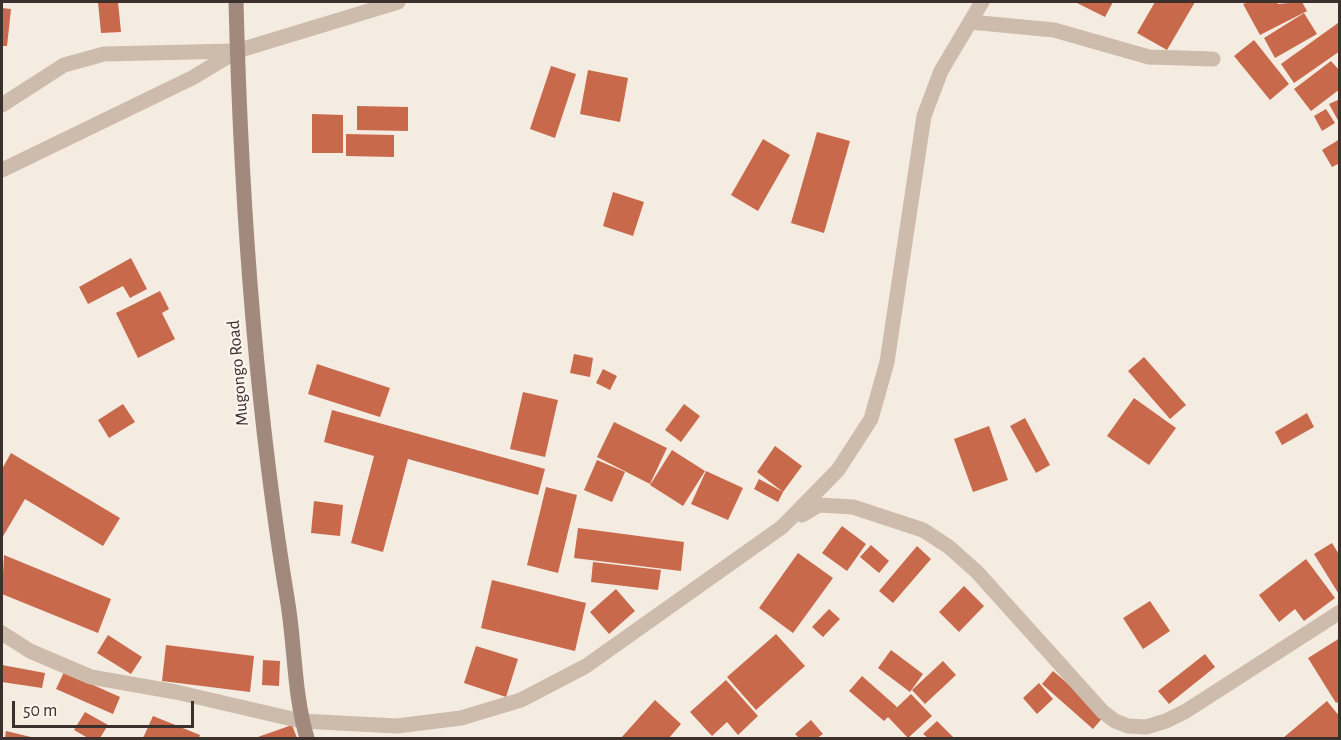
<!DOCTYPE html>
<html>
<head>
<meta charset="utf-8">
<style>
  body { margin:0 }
  #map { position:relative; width:1341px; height:740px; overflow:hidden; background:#f4ebe1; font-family:"Alegreya Sans",sans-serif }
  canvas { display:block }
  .frame { position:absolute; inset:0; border:3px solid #3b302b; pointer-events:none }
  .scale { position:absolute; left:12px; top:701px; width:182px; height:27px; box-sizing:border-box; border:3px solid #3b302b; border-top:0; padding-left:8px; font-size:18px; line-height:21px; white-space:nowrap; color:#3b302b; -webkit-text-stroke:4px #fbf5ee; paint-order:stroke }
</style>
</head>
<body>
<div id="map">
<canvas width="1341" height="740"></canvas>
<div class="frame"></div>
<div class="scale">50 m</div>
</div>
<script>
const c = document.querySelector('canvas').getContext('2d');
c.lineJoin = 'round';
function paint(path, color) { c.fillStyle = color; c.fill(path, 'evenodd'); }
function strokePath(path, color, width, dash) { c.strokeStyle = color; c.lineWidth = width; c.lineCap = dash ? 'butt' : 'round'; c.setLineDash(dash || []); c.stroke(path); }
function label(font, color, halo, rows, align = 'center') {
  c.font = font + ' "Alegreya Sans",sans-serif'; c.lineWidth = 4.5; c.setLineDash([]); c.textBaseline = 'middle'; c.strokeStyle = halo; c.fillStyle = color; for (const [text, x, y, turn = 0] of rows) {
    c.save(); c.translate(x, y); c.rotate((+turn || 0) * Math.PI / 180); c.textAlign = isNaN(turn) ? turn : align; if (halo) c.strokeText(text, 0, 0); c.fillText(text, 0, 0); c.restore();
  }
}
const building = new Path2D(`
  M98 2H118L121 32 101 33Z
  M1075 2H1113L1105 17Z
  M1155 2H1195L1167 50 1137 33Z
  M1249 2H1277L1278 4 1302 2 1307 11 1260 35 1243 4Z
  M2 8 11 9 7 46H2Z
  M1304 13 1317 34 1275 58 1264 38Z
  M1338 23 1340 51 1294 83 1281 64Z
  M1254 40 1289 84 1270 100 1234 56Z
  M1331 61 1340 71V89L1311 111 1294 89Z
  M551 66 576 74 555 138 530 129Z
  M588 70 628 78 620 122 580 114Z
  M1340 99V124L1329 104Z
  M357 106 408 107V131L357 130Z
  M1326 109 1335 123 1322 131 1314 116Z
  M312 114 343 115V153H312Z
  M817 132 850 141 824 233 791 223Z
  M346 134 394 135V157L346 156Z
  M763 139 790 155 758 211 731 195Z
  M1340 139V163L1332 167 1322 150Z
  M613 192 644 202 633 236 603 226Z
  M131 258 147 289 130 298 123 286 88 304 79 287Z
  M160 291 169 309 162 313 175 339 138 358 116 313Z
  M574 354 593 358 590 377 570 373Z
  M1144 357 1186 405 1170 419 1128 371Z
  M317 364 390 388 380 417 308 394Z
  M603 369 617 376 610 390 596 383Z
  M523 392 558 400 545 457 510 449Z
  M1134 398 1176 428 1149 465 1107 436Z
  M123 404 135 422 109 438 98 420Z
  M684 404 700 416 681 442 665 430Z
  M332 410 545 469 538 495 408 459 383 552 351 543 374 456 324 442Z
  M1307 413 1314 427 1282 445 1275 432Z
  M1025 418 1050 465 1036 473 1010 426Z
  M614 422 667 448 650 484 597 457Z
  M989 426 1008 480 973 492 954 439Z
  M775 446 802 466 783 492 757 472Z
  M672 450 705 471 683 506 650 485Z
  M11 453 120 518 103 546 25 499 2 538V469Z
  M597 460 625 472 612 502 584 490Z
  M706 471 743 488 728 520 691 504Z
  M759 479 783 492 778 502 754 489Z
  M546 487 577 495 558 573 527 565Z
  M314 501 343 505 340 536 311 533Z
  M842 526 866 544 847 571 822 553Z
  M578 528 684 542 681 571 574 558Z
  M1332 543 1340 556V596L1314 554Z
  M871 545 889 561 879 573 860 557Z
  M917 546 931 559 893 603 879 591Z
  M798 553 833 578 793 633 759 608Z
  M4 555 111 599 98 633 2 594Z
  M1306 559 1335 598 1304 621 1295 609 1279 622 1259 595Z
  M593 562 661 570 658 590 591 582Z
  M492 580 586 603 575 651 481 628Z
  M964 586 984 606 959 632 939 612Z
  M616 589 635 611 609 634 590 612Z
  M1150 601 1170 631 1143 649 1123 618Z
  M829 609 840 619 823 637 812 627Z
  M776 634 805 666 756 710 727 677Z
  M108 635 142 657 131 674 97 653Z
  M1340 638V701L1336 703 1308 658Z
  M166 645 254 656 250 692 162 681Z
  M476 646 518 659 506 697 464 683Z
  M891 650 923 674 910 692 878 668Z
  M1205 654 1215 667 1169 704 1158 691Z
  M263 660 280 661 279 686 262 685Z
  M943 661 956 675 925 704 912 690Z
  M2 665 45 673 42 688 2 682Z
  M1053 671 1105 715 1093 729 1042 684Z
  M64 672 120 697 113 714 56 689Z
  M862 676 897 707 890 714 911 694 932 716 908 738 888 717 884 721 849 691Z
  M726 680 758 716 738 735 727 722 712 736 690 712Z
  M1039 683 1053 699 1037 714 1023 698Z
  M655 700 681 724 669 738H621Z
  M1327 701 1340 717V738H1283Z
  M85 712 108 725 100 738H88L74 730Z
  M153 716 200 735 199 738H143Z
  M811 720 823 734 817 738H799L795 734Z
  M937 721 954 738H928L923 734Z
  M292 725 297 738H255Z
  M6 731 35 738H5Z`);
const street = new Path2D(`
  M970 22 1054 30 1149 57 1213 59
  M2 105 64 65 104 54 234 51
  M2 170 192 78 237 51 398 2
  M802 515 819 505 853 507 923 530 949 547 977 572 1103 712 1115 721 1128 726 1146 727 1166 721 1186 711 1340 612
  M2 633 30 651 91 677 176 692 301 721 397 726 461 718 521 700 586 666 782 527 838 470 871 419 887 362 924 116 941 71 982 2`);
const secondary = new Path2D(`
  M236 2C241 203 255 405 288 604 295 648 294 695 307 738`);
const streetNames = [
  ["Mugongo Road",238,373,-95]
];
paint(building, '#c8694b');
strokePath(street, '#cdbbac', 15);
strokePath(secondary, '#a18a7d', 15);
label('18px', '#3b302b', '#fbf5ee', streetNames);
</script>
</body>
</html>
